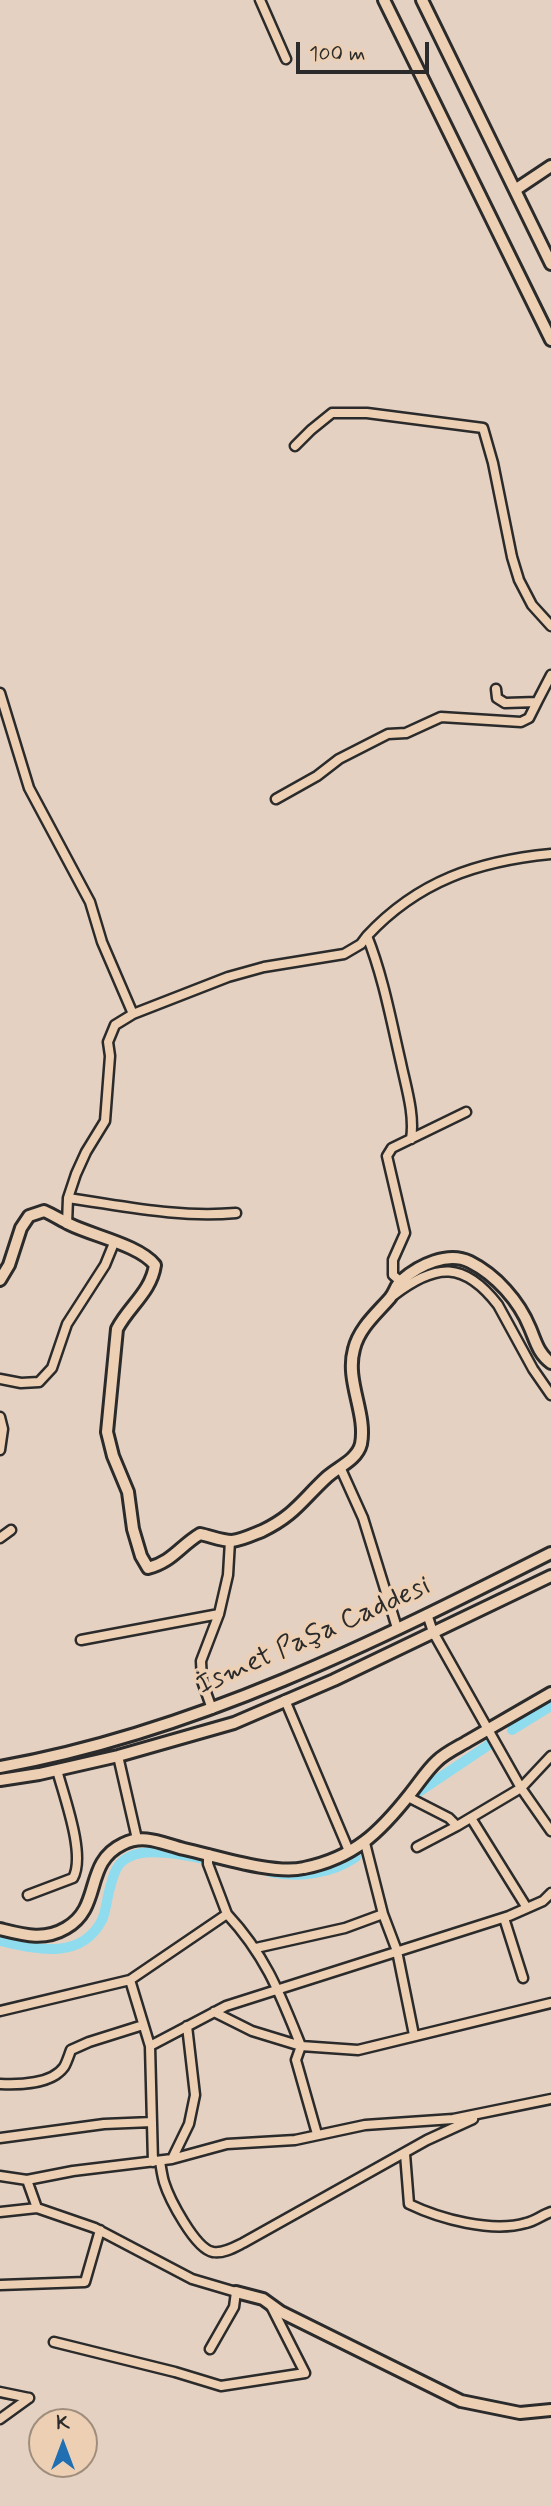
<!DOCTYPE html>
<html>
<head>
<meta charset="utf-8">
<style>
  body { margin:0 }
  #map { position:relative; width:551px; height:2506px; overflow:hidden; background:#e5d1c2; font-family:Mynerve,sans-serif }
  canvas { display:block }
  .north { position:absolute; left:28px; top:2408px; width:70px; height:70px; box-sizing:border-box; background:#edd0b4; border:2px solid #9f8e7d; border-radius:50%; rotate:0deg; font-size:19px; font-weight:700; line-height:28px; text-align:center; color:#2b2b2b }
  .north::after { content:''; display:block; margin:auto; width:24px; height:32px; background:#1f6fb2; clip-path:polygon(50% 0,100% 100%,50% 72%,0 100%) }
  .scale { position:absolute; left:296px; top:42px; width:133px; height:32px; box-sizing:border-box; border:4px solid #2b2b2b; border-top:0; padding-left:9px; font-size:21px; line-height:24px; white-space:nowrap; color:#2b2b2b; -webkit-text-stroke:5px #edd0b4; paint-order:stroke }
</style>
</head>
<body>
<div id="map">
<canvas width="551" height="2506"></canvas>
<div class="north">K</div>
<div class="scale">100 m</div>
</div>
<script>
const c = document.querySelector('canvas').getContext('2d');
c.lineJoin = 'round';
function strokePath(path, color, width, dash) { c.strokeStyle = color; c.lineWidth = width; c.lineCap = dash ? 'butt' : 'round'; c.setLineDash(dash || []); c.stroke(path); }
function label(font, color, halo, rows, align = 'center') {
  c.font = font + ' Mynerve,sans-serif'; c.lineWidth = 7; c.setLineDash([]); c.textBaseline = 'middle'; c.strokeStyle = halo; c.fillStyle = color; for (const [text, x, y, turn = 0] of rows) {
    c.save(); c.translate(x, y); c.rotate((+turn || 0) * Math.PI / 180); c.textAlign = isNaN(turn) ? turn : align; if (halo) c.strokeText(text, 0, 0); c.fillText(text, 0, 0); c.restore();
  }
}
const canal = new Path2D(`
  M512 1730 551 1706
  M414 1795 493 1742
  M270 1872C299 1878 332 1874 356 1857
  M0 1941C36 1949 81 1961 102 1920 106 1911 107 1898 110 1888 113 1876 116 1863 129 1857 149 1846 193 1857 214 1861`);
const street = new Path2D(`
  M260 0 286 59
  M295 446 311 430 332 413H367L483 428 493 463 512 557 519 580 532 605 551 626
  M496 689 497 698 505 703 537 702 551 675
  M0 693 29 788 90 902 102 942 133 1014 115 1025 108 1042 110 1056 105 1121 86 1152 76 1174 68 1198 67 1224
  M276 799 317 776 339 759 388 734 406 733 441 717 521 722 529 718 537 702
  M133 1014 228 977 264 967 344 954 361 944 367 936
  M411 1139C415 1115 406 1087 401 1063 391 1020 383 976 367 936 418 881 478 861 551 854
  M68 1198C125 1206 177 1218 236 1213
  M400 1281 393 1275V1260L405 1233 387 1156 392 1148 466 1112
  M394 1295C436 1263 464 1261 498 1305L533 1369 551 1395
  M0 1379 21 1383 39 1382 52 1368 67 1324 105 1265 114 1243
  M0 1417 3 1429 0 1450
  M340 1467 363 1518 397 1628
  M0 1538 11 1530
  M427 1614 433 1632 521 1788 551 1831
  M81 1640 219 1614
  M285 1700 349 1851
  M212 1709 202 1681 201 1661 219 1614 228 1575 230 1541
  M118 1756 137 1839
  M408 1797 449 1818 457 1826
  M471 1818 527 1908
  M365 1843 383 1914 397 1951 414 2035
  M417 1847 457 1826 521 1788 551 1756
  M28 1895 73 1878C86 1855 64 1797 57 1770
  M227 1914C266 1956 280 1994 301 2046L296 2060 317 2134
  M504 1918 523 1978
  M256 1948 345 1928 383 1914
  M130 1980 150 2046 153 2162
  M0 2011 130 1980 227 1914 208 1864V1854
  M214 2012 252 2031 301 2046 358 2050 551 2003
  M187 2026 195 2095 189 2124 172 2159 227 2144 295 2140 365 2125 453 2119 551 2099
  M150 2046 226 2006 509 1916 543 1901 551 1893
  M0 2084C19 2085 52 2084 64 2067 67 2062 69 2055 71 2050L89 2042 143 2025
  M0 2138 104 2124 152 2122
  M405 2154 409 2204C440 2219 492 2233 526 2223 535 2221 542 2215 551 2212
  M160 2161C161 2168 162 2175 164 2182 169 2198 195 2249 213 2252 223 2254 235 2247 243 2243L427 2140 473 2119
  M0 2176 27 2180 37 2208
  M27 2180 73 2171 172 2159
  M0 2212 37 2208 95 2228 192 2279 236 2292 234 2307 210 2349
  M0 2285 85 2282 100 2230
  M54 2342 175 2372 221 2386 305 2373 271 2306
  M0 2392 29 2398
  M0 2419 29 2398`);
const secondary = new Path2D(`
  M384 0 551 340
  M422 0 551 264
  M515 190 551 166
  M0 1280 9 1265 21 1228 29 1216 44 1211C53 1215 61 1220 69 1224 93 1236 139 1245 155 1265 151 1292 129 1306 117 1329L107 1432 113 1456 128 1492 133 1529 141 1556 148 1568C172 1562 180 1546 200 1534 210 1536 222 1541 232 1541 242 1540 252 1535 262 1531 295 1515 302 1500 327 1477 338 1467 357 1460 361 1444 367 1413 345 1381 354 1349 359 1328 377 1313 390 1298 395 1292 396 1284 402 1280 419 1265 448 1251 470 1262 496 1275 519 1301 530 1328 536 1342 538 1353 551 1363
  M0 1767C196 1732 375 1642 551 1553
  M0 1780 39 1774 118 1756 234 1723 334 1680 551 1576
  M0 1929C24 1935 44 1941 66 1928 103 1907 83 1863 123 1844 144 1833 163 1844 184 1849 216 1856 274 1875 304 1868 354 1858 380 1832 410 1794 419 1783 427 1770 437 1761 445 1753 458 1747 468 1741 496 1725 523 1709 551 1693
  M236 2292 263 2299 281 2312 461 2401 520 2413 551 2410`);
const streetNames = [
  ["İsmet Paşa Caddesi",314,1637,-24]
];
strokePath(canal, '#8fdcee', 10);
strokePath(street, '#2b2b2b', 13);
strokePath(secondary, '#2b2b2b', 16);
strokePath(street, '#edd0b4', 8);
strokePath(secondary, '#edd0b4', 10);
label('28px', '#2b2b2b', '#edd0b4', streetNames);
</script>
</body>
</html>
